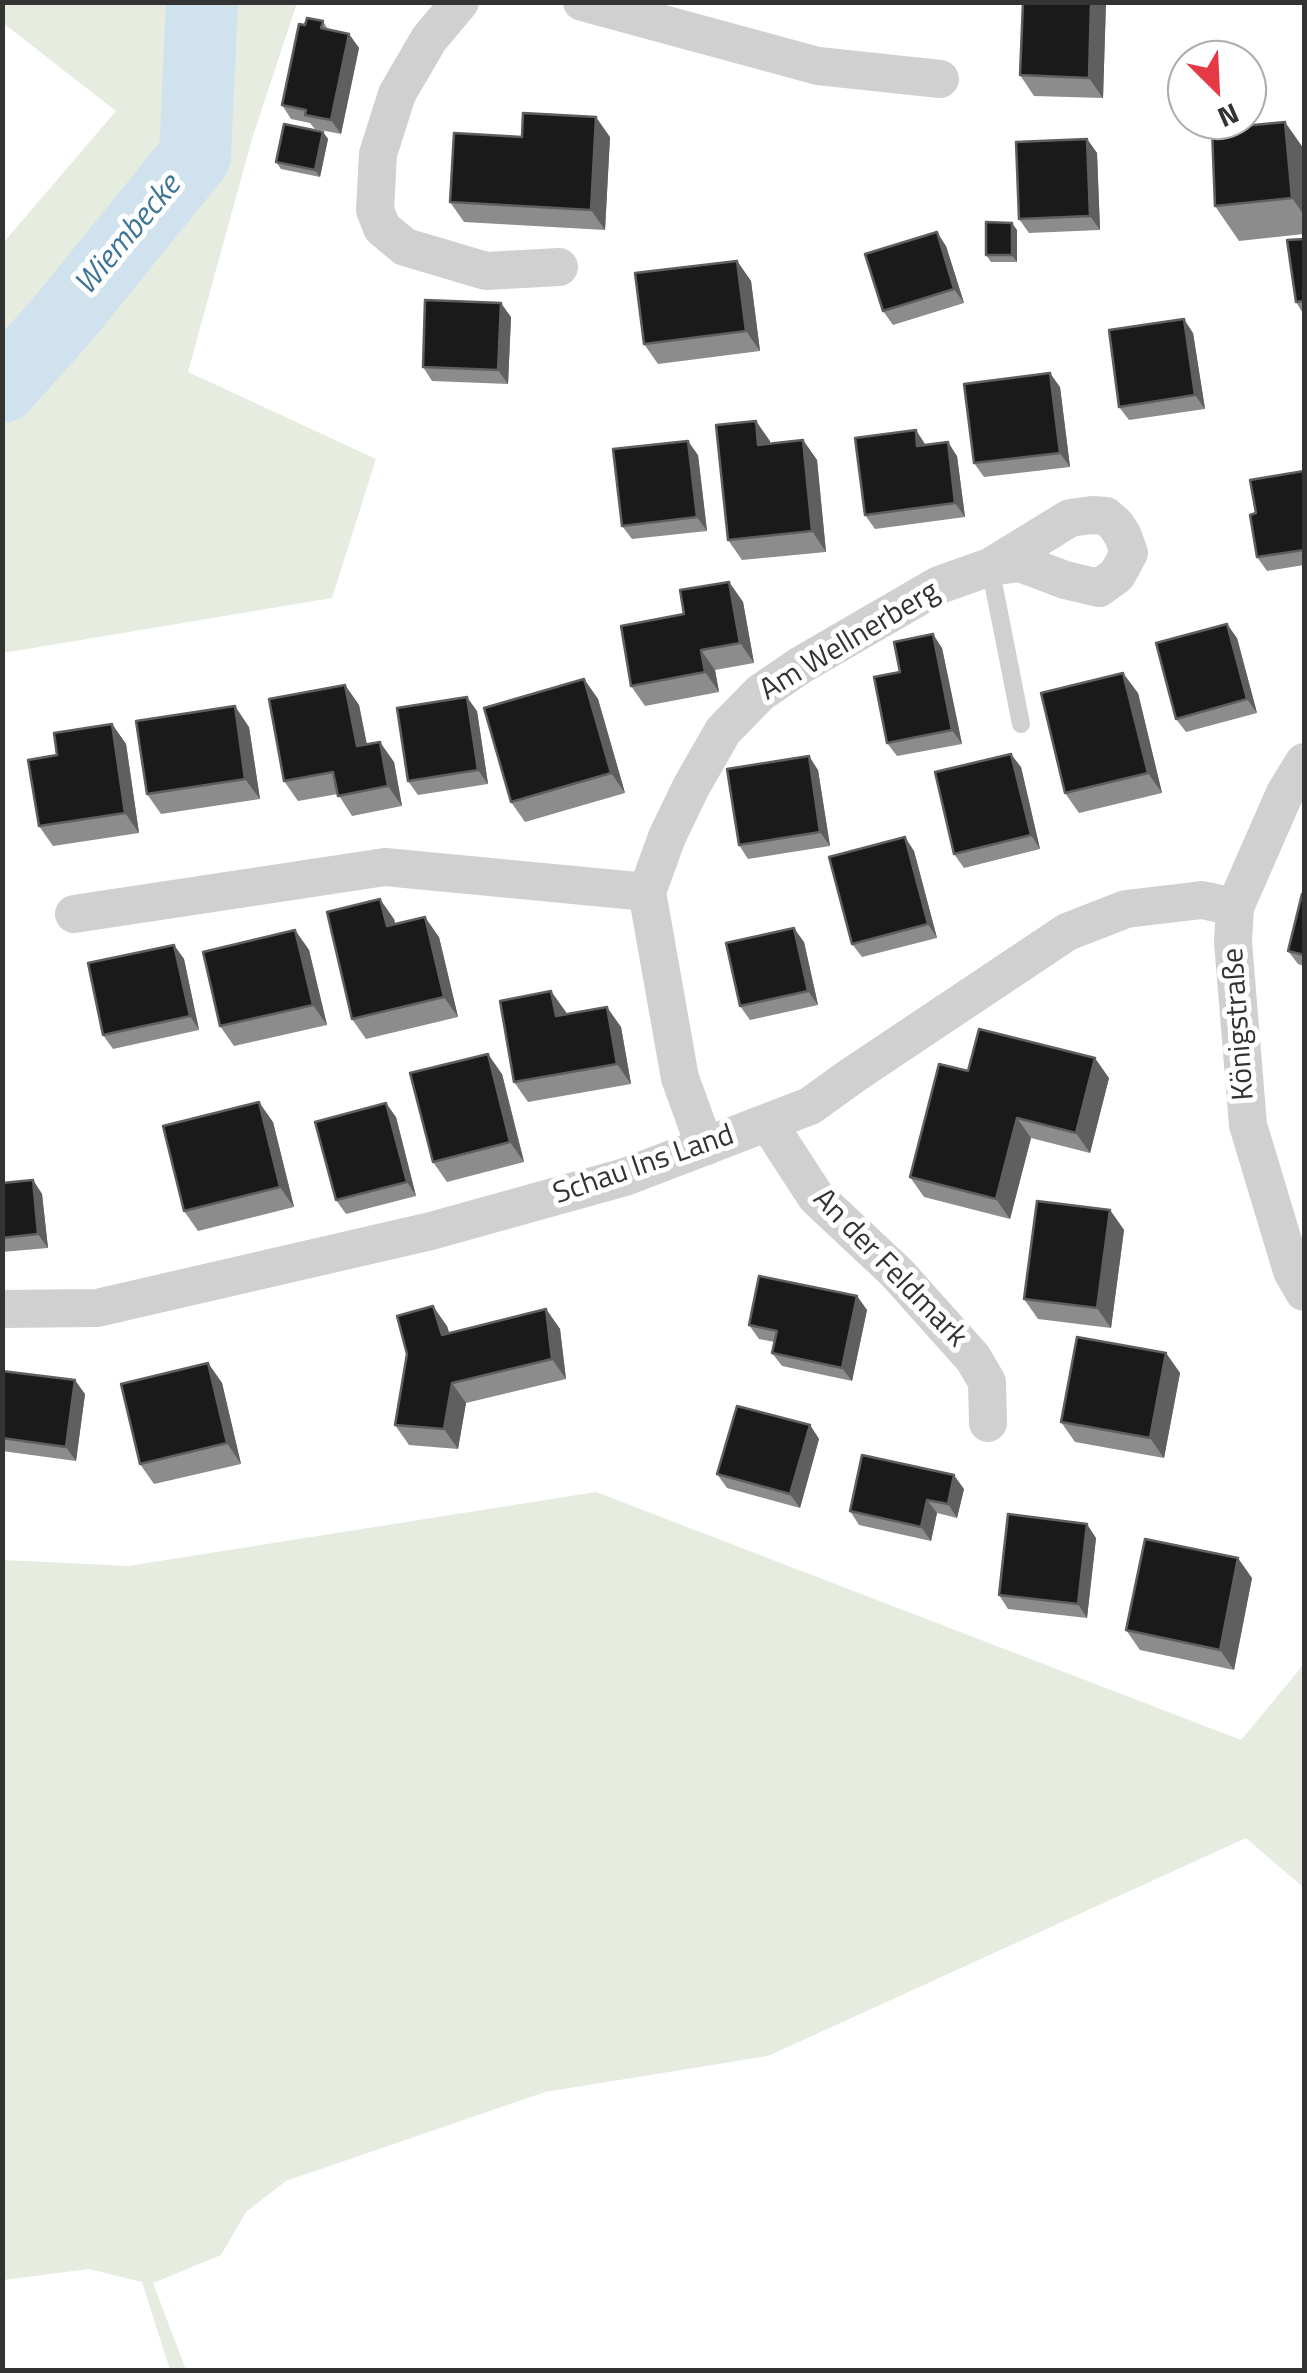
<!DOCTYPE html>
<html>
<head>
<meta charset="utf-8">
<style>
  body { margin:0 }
  #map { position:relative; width:1307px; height:2373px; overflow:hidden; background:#fff; font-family:"Titillium Web",sans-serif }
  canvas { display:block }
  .frame { position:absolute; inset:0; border:5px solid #333; pointer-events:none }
  .north { position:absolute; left:1167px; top:40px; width:100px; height:100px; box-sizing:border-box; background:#fff; border:2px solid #adadad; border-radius:50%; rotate:156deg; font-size:28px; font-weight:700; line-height:40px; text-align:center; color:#333 }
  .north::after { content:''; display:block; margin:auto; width:35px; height:45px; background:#e63946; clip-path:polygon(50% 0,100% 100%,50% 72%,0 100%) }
</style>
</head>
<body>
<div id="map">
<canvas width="1307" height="2373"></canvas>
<div class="frame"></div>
<div class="north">N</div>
</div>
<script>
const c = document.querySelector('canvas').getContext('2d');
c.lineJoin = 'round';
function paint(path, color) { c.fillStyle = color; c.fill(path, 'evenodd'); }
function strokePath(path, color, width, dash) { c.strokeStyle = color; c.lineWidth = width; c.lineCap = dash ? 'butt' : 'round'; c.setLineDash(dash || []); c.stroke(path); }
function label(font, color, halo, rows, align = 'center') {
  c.font = font + ' "Titillium Web",sans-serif'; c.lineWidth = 10; c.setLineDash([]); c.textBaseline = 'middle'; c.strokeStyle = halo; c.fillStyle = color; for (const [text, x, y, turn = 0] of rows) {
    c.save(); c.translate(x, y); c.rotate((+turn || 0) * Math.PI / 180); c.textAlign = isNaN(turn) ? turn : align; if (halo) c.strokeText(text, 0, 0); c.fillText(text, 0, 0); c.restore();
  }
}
const green = new Path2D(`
  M3 2 297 3 252 139 188 372 376 459 332 598 3 653V243L116 111 3 23Z
  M596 1492 1241 1740 1304 1664V1888L1246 1838 768 2056 545 2092 286 2181 246 2212 221 2255 153 2283 186 2370H170L142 2282 89 2269 3 2280V1560L128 1566Z`);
const river = new Path2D(`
  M2 387 63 319 195 156 202 2`);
const lane = new Path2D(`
  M990 567 1021 724`);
const street = new Path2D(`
  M460 2 429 39 397 94 378 154 375 210 382 228 405 247 486 271 559 267
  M582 2 818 66 940 79
  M1304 762 1285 793 1235 907 1233 942 1248 1125 1292 1271 1304 1292
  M647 892 667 837 691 787 723 731 760 693 801 665 939 585 990 567 1070 518 1092 515 1106 516 1116 525 1123 536 1129 553 1117 575 1099 588 1065 580 1020 563 990 567
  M74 914 385 867 647 892 680 1078 705 1147
  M768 1123 816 1197 897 1273 973 1358 987 1382 988 1423
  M2 1309 97 1308 431 1231 625 1177 810 1106 853 1075 1067 932 1126 909 1202 900 1235 907`);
const wall = new Path2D(`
  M1106 2 1103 98 1034 96 1020 75Z
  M323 21 328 30 349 34 359 48 341 134 315 129 310 123 291 119 282 105 305 25Z
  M323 132 328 139 320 177 281 169 276 162Z
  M522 137H610L605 230 464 222 450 202Z
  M1087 139 1097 153 1100 230 1029 233 1019 219Z
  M1304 149V234L1239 241 1215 206Z
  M1017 230V262H991L986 255Z
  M1304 239V315L1296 302Z
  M946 246 964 303 893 325 883 311Z
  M737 261 751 281 760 351 658 364 644 344Z
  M511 317 508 384 432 381 423 367Z
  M1193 333 1205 409 1129 420 1119 407Z
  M1060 387 1070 467 984 477 974 463Z
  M803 440 817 460 826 552 742 560 728 540 770 441V444Z
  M925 445 957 456 965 517 875 529 865 515Z
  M698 455 707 531 632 539 622 526Z
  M1304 471V565L1267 571 1257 557 1256 513Z
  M729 582 743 602 754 663 715 670 719 692 645 706 631 686 684 614Z
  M1237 638 1257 713 1186 732 1176 719Z
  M942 648 962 744 897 756 887 743 900 672Z
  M584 679 598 699 625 793 525 822 511 802Z
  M345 685 359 705 367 744 394 762 402 806 352 816 338 794 298 801 284 781Z
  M1138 693 1162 793 1079 813 1065 793Z
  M477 711 488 784 418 795 408 781Z
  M112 724 126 744 139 833 53 846 39 826 57 755Z
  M249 727 260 799 161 814 147 794Z
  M1021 767 1040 849 964 868 954 854Z
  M818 770 830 846 748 859 739 845Z
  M914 851 937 938 862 957 852 944Z
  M1304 894V966L1298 964 1288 951Z
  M394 919 395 924 439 937 458 1017 366 1039 352 1019Z
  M295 930 309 950 327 1025 234 1046 220 1026Z
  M804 942 818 1005 750 1020 740 1006Z
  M174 945 184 959 199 1030 113 1049 103 1035Z
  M566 1012V1014L621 1027 631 1084 528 1102 514 1082Z
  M968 1071 1109 1078 1090 1153 1031 1138 1010 1219 924 1197 910 1177Z
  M502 1074 524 1162 447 1182 433 1162Z
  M396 1117 416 1196 346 1214 336 1200Z
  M273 1122 294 1207 198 1231 184 1211Z
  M33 1180 42 1194 48 1248 2 1252V1183Z
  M1110 1210 1124 1230 1111 1328 1038 1319 1024 1299Z
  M857 1296 867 1310 852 1381 782 1366 772 1353 775 1342 759 1339 749 1325Z
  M546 1309 560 1329 566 1379 466 1403 458 1449 409 1445 395 1425 447 1326 449 1333Z
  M1166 1353 1180 1373 1164 1458 1075 1442 1061 1422Z
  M208 1363 222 1383 241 1464 154 1484 140 1464Z
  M2 1371 85 1394 76 1461 2 1451Z
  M810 1425 819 1439 800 1508 727 1488 717 1474Z
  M964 1489 957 1518 937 1513 931 1541 859 1525 850 1511Z
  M1096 1538 1087 1618 1008 1609 999 1595Z
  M1252 1578 1234 1670 1140 1650 1126 1630Z`);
const shadedWall = new Path2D(`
  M1091 2H1106L1103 98 1089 78Z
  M349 34 359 48 341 134 331 120Z
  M596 117 610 137 605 230 591 210Z
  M1285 122 1304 149V215L1292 198Z
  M323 132 328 139 320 177 315 170Z
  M1087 139 1097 153 1100 230 1090 216Z
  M1012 223 1017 230V262L1012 255Z
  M937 232 946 246 964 303 954 289Z
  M737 261 751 281 760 351 746 331Z
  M501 303 511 317 508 384 498 370Z
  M1184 319 1193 333 1205 409 1195 395Z
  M1050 373 1060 387 1070 467 1060 453Z
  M756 421 770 441 772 465 758 445Z
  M916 430 925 444 917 446Z
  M803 440 817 460 826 552 812 531Z
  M688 441 698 455 707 531 697 517Z
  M948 442 957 456 965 517 955 503Z
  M729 582 743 602 754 663 740 643Z
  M1227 624 1237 638 1257 713 1247 699Z
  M933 634 942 648 962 744 952 730Z
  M701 650 715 670 719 692 705 672Z
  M1123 673 1138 693 1162 793 1148 773Z
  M584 679 598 699 625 793 611 773Z
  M345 685 359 705 371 766 357 746Z
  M467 697 477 711 488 784 478 770Z
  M235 706 249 727 260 799 245 779Z
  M112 724 126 744 139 833 125 813Z
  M380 742 394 762 402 806 388 786Z
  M1011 754 1021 767 1040 849 1031 835Z
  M809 756 818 770 830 846 820 832Z
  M905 837 914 851 937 938 928 924Z
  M380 899 394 919 401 946 387 926Z
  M425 917 439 937 458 1017 444 997Z
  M794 928 804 942 818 1005 808 991Z
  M295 930 309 950 327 1025 313 1005Z
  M174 945 184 959 199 1030 190 1016Z
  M551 991 566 1012 570 1036 556 1016Z
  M607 1007 621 1027 631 1084 617 1064Z
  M488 1054 502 1074 524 1162 510 1142Z
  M1095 1058 1109 1078 1090 1153 1076 1133Z
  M259 1102 273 1122 294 1207 280 1187Z
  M386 1103 396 1117 416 1196 407 1182Z
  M1017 1118 1031 1138 1010 1219 996 1199Z
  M33 1180 42 1194 48 1248 38 1234Z
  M1110 1210 1124 1230 1111 1328 1097 1308Z
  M857 1296 867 1310 852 1381 842 1368Z
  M433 1306 447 1326 456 1355 442 1335Z
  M546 1309 560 1329 566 1379 552 1359Z
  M1166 1353 1180 1373 1164 1458 1150 1438Z
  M208 1363 222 1383 241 1464 227 1443Z
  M75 1380 85 1394 76 1461 66 1447Z
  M452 1383 466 1403 458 1449 444 1429Z
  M810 1425 819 1439 800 1508 790 1494Z
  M954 1475 964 1489 957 1518 948 1504Z
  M927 1500 937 1513 931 1541 921 1527Z
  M1087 1524 1096 1538 1087 1618 1078 1604Z
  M1238 1558 1252 1578 1234 1670 1220 1650Z`);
const building = new Path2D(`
  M1023 2H1091L1089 78 1020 75Z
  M307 18 323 21 321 28 349 34 331 120 305 115 306 110 282 105 299 24 305 25Z
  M523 113 596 117 591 210 450 202 454 133 522 137Z
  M1285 122 1292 198 1215 206 1212 129Z
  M284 124 323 132 315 170 276 162Z
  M1087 139 1090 216 1019 219 1016 142Z
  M986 222 1012 223V255H986Z
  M937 232 954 289 883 311 865 254Z
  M1304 239V301L1296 302 1287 240Z
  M737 261 746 331 644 344 635 273Z
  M425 300 501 303 498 370 423 367Z
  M1184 319 1195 395 1119 407 1109 330Z
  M1050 373 1060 453 974 463 964 384Z
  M756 421 758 445 803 440 812 531 728 540 716 425Z
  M916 430 917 446 948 442 955 503 865 515 855 438Z
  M688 441 697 517 622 526 613 449Z
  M1304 471V550L1257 557 1250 515 1256 513 1250 480Z
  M729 582 740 643 701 650 705 672 631 686 621 626 684 614 680 590Z
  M1227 624 1247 699 1176 719 1156 643Z
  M933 634 952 730 887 743 874 677 900 672 894 642Z
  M1123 673 1148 773 1065 793 1041 693Z
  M584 679 611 773 511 802 484 708Z
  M345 685 357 746 380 742 388 786 338 796 333 772 284 781 269 699Z
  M467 697 478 770 408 781 397 708Z
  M235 706 245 779 147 794 136 721Z
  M112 724 125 813 39 826 28 760 57 755 54 733Z
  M1011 754 1031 835 954 854 935 772Z
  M809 756 820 832 739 845 727 769Z
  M905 837 928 924 852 944 829 857Z
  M1302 894H1304V955L1288 951Z
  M380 899 387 926 425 917 444 997 352 1019 327 912Z
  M794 928 808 991 740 1006 726 943Z
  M295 930 313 1005 220 1026 203 952Z
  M174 945 190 1016 103 1035 88 963Z
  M551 991 556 1016 607 1007 617 1064 514 1082 500 1001Z
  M979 1029 1095 1058 1076 1133 1017 1118 996 1199 910 1177 939 1064 968 1071Z
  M488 1054 510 1142 433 1162 410 1073Z
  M259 1102 280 1187 184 1211 163 1126Z
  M386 1103 407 1182 336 1200 315 1122Z
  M33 1180 38 1234 2 1238V1183Z
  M1037 1201 1110 1210 1097 1308 1024 1299Z
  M759 1276 857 1296 842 1368 772 1353 777 1331 749 1325Z
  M433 1306 442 1335 546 1309 552 1359 452 1383 444 1429 395 1425 407 1354 397 1316Z
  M1077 1337 1166 1353 1150 1438 1061 1422Z
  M208 1363 227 1443 140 1464 121 1384Z
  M2 1371 75 1380 66 1447 2 1438Z
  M737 1406 810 1425 790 1494 717 1474Z
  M862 1455 954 1475 948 1504 927 1500 921 1527 850 1511Z
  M1008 1514 1087 1524 1078 1604 999 1595Z
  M1145 1539 1238 1558 1220 1650 1126 1630Z`);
const streetNames = [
  ["Am Wellnerberg",850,642,-31],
  ["Königstraße",1240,1024,-94],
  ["Schau Ins Land",644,1166,-19],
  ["An der Feldmark",889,1269,46]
];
const waterNames = [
  ["Wiembecke",129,236,-50]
];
paint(green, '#e6ecdf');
strokePath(river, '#cfe2ee', 72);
strokePath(lane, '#d0d0d0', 18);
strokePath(street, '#d0d0d0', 38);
paint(wall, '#8c8c8c');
paint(shadedWall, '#5f5f5f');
paint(building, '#1a1a1a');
strokePath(building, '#5f5f5f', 2.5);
label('30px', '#333', '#fff', streetNames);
label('italic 32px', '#3f7597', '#fff', waterNames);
</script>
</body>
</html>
